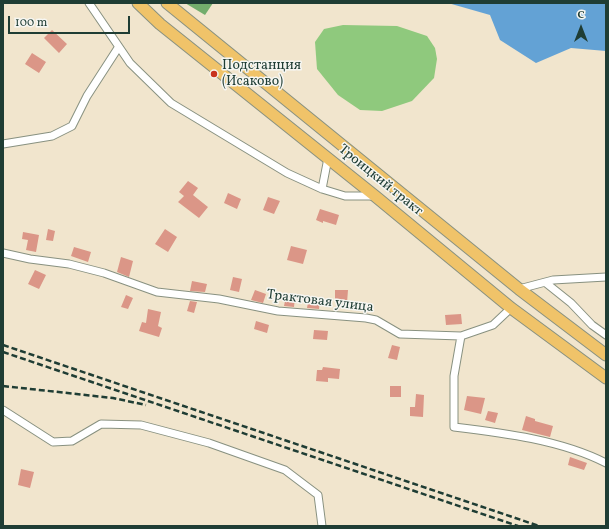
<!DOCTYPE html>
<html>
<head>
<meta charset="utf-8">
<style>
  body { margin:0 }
  #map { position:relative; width:609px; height:529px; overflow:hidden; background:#f1e5cd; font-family:Vollkorn,serif }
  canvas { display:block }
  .frame { position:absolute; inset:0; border:4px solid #1f3d34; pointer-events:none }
  .north { position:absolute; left:561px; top:8px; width:40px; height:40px; -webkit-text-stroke:3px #f6f6f2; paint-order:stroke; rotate:0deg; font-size:11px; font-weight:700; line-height:16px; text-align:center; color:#1f3d34 }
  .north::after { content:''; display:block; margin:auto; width:14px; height:18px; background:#1f3d34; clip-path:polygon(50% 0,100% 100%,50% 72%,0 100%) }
  .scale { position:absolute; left:8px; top:16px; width:122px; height:18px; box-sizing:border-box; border:2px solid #1f3d34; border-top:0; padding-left:5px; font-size:12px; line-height:14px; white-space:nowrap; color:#1f3d34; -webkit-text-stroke:3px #f6f6f2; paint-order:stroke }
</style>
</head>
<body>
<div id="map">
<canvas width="609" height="529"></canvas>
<div class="frame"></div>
<div class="north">С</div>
<div class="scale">100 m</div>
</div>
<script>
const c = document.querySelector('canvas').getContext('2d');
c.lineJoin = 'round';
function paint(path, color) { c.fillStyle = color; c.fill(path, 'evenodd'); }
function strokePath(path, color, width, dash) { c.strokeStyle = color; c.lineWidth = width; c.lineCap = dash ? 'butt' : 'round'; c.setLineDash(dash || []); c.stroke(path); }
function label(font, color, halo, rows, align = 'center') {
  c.font = font + ' Vollkorn,serif'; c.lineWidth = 3; c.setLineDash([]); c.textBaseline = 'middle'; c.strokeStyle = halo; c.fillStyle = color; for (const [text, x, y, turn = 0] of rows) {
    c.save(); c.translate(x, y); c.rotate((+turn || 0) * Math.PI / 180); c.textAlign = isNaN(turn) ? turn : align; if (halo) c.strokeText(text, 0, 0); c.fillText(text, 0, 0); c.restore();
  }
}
const green = new Path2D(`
  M343 25 397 26 427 36 435 48 437 59 434 78 412 101 382 111 360 110 338 95 317 69 315 42 324 29Z`);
const forest = new Path2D(`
  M185 3H213L205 15Z`);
const water = new Path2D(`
  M448 3H606V51L571 48 536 63 500 40 490 15Z`);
const building = new Path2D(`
  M52 30 67 44 59 53 44 38Z
  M32 53 46 62 39 73 25 64Z
  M188 181 198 188 193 195 208 207 199 218 178 202 184 196 179 192Z
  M228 193 241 199 237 209 224 203Z
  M268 197 280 201 274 214 263 210Z
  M320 209 339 215 336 225 323 221V223L316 220Z
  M48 229 55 231 53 241 46 240Z
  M165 229 177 237 168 252 155 244Z
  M23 232 39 235 36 252 26 250 28 240 22 239Z
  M291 246 307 250 303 264 287 260Z
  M74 247 91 252 88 262 71 256Z
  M121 257 133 261 129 277 117 272Z
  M35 270 46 275 39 289 28 284Z
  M233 277 242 279 239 292 230 290Z
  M192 281 207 284 205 292 190 291Z
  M255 290 266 294 263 303 251 300Z
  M335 290H348L347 303 335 302Z
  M126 295 133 298 128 309 121 307Z
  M286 296H295L294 307 284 306Z
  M309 297 320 299 319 309 307 308Z
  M190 301 197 302 194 313 187 311Z
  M148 309 161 312 158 326 162 328 159 337 139 331 142 322 146 323Z
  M461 314 462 324 446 325 445 315Z
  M256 321 269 325 267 333 254 329Z
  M314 330 328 331 327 340 313 339Z
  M392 345 400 347 397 360 388 358Z
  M323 367 340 369 339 379 328 378V382L316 381 317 370H322Z
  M390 386H401V397H390Z
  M416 394 424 395 423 417 410 416V407H415Z
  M467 396 485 398 481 414 464 410Z
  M488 411 498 413 495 423 485 420Z
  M526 416 535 419V421L553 426 550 437 522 430Z
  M570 457 587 463 584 470 568 465Z
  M21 469 34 472 30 488 18 485Z`);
const minor = new Path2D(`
  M89 3 130 63 171 103 287 173 322 189 345 196H375
  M3 144 52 136 72 126 87 96 118 48
  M322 189 328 158
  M3 253 30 259 69 264 104 273 157 292 219 299 278 311 366 318 376 320 400 334 461 336 454 376V427C504 433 561 440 606 463
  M546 283 571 303 592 325 606 335
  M519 289 553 280 606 277
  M461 336 493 325 511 308
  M3 410 53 442 72 441 101 424 141 425 209 443 285 470 318 495 322 526`);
const primary = new Path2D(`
  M138 3 160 24 375 196 511 308 606 378
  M167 3 519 289 606 355`);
const rail = new Path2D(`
  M3 345 539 526
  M3 352 518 526
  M3 386 113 398 146 405`);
const markers = [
  [214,74,4,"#c8321e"]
];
const poiNames = [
  ["Подстанция",222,66],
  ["(Исаково)",222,82]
];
const streetNames = [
  ["Троицкий тракт",380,181,39],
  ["Трактовая улица",320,302,7]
];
paint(green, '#8fc97d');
paint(forest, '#73ad6c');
paint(water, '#63a2d5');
paint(building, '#db9687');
strokePath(minor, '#889180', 9);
strokePath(primary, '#889180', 13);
strokePath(minor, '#fff', 7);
strokePath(primary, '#f0c369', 11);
strokePath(rail, '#1f3d34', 2.5, [6, 3]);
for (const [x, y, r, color] of markers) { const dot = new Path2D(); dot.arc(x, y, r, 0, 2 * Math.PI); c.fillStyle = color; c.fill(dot); strokePath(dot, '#f6f6f2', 1.5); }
label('14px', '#1f3d34', '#f6f6f2', poiNames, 'left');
label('14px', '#1f3d34', '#f6f6f2', streetNames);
</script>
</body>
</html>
